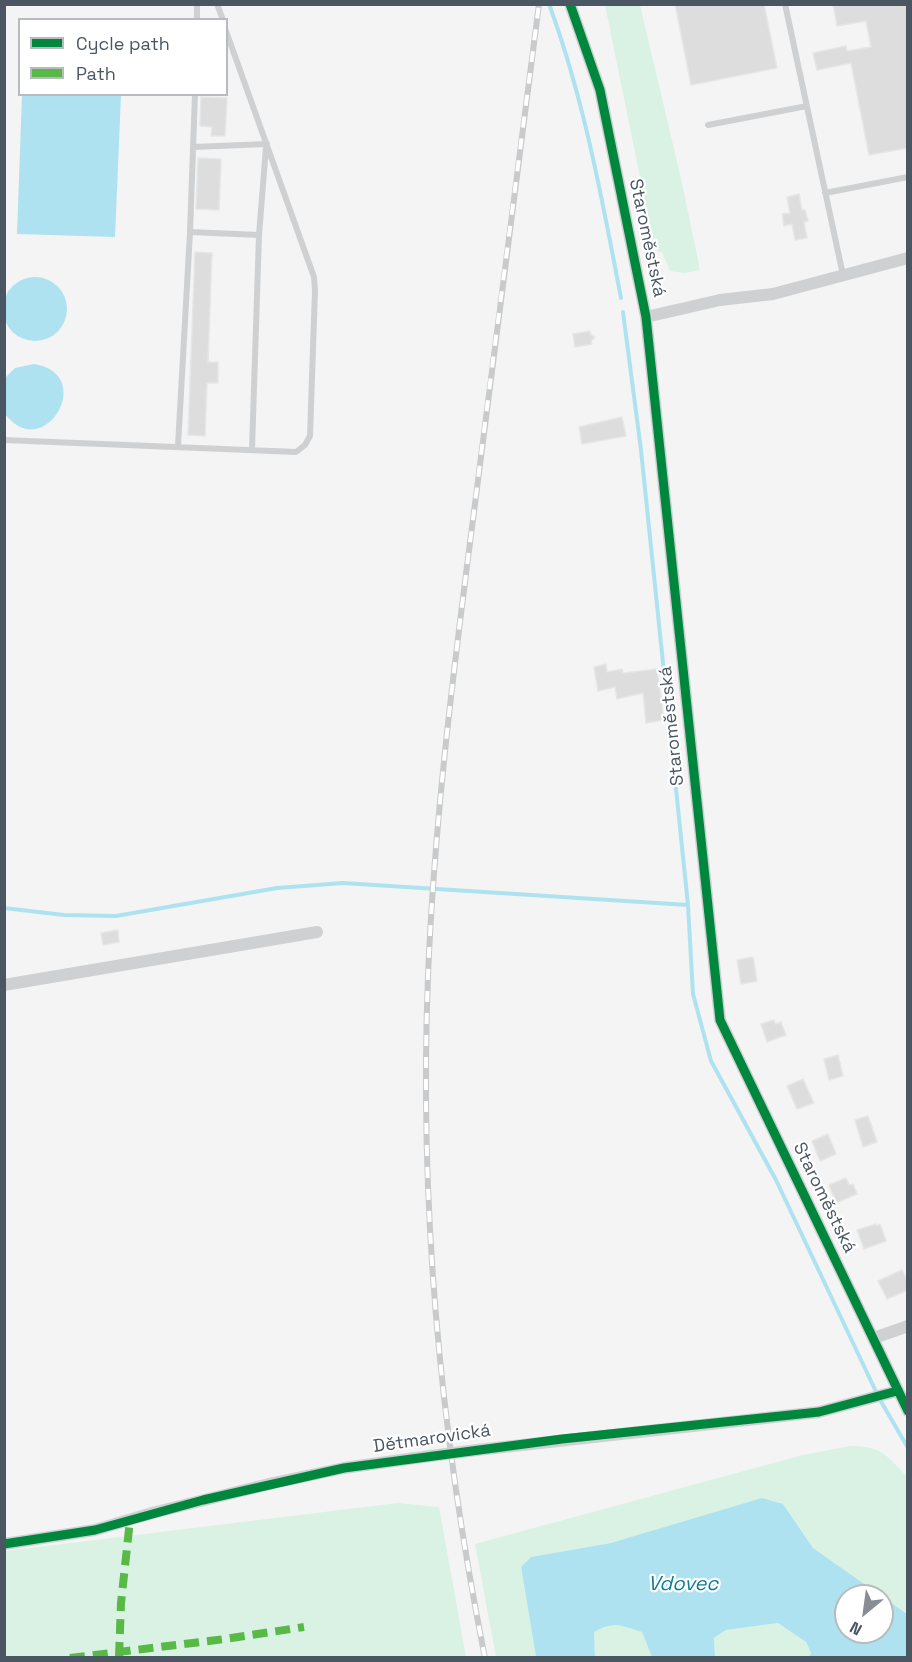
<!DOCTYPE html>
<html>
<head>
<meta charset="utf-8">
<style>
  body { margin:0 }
  #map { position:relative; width:912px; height:1662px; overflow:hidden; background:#f4f4f4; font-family:"Space Grotesk",sans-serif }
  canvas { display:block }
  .frame { position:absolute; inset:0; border:6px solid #4a5661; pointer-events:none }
  .legend { position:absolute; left:18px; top:18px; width:210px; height:78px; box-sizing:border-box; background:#fff; border:2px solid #b7bbc0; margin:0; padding:8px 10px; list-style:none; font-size:18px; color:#4a5661 }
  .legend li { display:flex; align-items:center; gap:12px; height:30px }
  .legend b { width:30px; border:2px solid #b7bbc0 }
  .north { position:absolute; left:834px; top:1584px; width:60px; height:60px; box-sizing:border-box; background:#fff; border:2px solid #b7bbc0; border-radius:50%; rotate:209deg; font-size:16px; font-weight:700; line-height:24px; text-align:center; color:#4a5661 }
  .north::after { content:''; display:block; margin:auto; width:21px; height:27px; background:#868d94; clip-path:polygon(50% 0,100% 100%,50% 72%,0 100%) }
</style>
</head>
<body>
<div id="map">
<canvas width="912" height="1662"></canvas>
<div class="frame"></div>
<ul class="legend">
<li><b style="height:8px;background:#00873e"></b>Cycle path</li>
<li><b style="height:8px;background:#58b947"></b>Path</li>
</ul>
<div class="north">N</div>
</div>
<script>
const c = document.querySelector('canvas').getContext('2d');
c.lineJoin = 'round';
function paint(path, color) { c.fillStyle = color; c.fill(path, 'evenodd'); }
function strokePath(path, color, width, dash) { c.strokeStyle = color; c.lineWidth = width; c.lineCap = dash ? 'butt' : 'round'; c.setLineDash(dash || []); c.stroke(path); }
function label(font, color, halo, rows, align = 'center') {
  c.font = font + ' "Space Grotesk",sans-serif'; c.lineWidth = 4.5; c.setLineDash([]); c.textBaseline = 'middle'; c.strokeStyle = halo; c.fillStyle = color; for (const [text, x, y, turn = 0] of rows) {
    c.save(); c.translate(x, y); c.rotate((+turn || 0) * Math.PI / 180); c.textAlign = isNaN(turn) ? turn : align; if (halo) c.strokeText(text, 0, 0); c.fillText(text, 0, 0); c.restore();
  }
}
const green = new Path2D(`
  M605 5H640L682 183 700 270 685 273 670 271 662 252H658L652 236Z
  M850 1446C881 1446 887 1455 907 1477V1614L813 1548 783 1504 611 1543 531 1557 521 1568 536 1657H496L475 1544 803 1455Z
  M398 1503 439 1507 466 1657H5V1551Z
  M778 1623 806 1642 811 1653 809 1658 715 1657 714 1638 726 1630Z
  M608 1625 626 1626 642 1632 652 1657H595L594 1632Z`);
const water = new Path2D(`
  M22 95H121L115 237 17 234Z
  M3 309a32 32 0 1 1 64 0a32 32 0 1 1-64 0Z
  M34 364C98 374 44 465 5 414V378L15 368Z
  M762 1498 783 1504 813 1548 907 1614V1657H809L811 1653 806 1642 778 1623 726 1630 714 1638 715 1657H652L642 1632C622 1625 613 1621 594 1632L595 1657H536L521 1567 531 1557 611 1543ZM846 1596H882V1632H846Z`);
const stream = new Path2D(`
  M549 4C584 99 602 199 621 298
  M623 312 641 450 688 905 693 994 711 1061 776 1180 879 1398 908 1448
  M4 908 64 915 116 916 277 888 343 883 688 905`);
const building = new Path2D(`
  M675 4H764L777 68 691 85Z
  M833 4H908V148L869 155 851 63 817 70 813 53 846 46 847 51 871 47 866 21 837 26Z
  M201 97 227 98 225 136H211L212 127 200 126Z
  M198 158 221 159 219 210 196 209Z
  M799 194 802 210H805L808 221 804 222 807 238 795 240 792 224 784 226 782 214 790 213 787 197Z
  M195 252 212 253 208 362H218V383H207L205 436 188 435Z
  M590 331V334L595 337 591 341 592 344 575 347 573 334Z
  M622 417 626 436 582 444 579 427Z
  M606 664 607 672 622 669 623 673 657 669 664 720 646 723 643 693 617 699 615 687 598 691 594 667Z
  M118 930 119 942 103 945 101 933Z
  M753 957 757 981 741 984 737 960Z
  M774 1020 775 1024 781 1022 786 1035 767 1042 761 1024Z
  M838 1055 843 1076 829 1080 824 1059Z
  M803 1079 814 1103 797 1109 787 1086Z
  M868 1116 877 1142 863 1147 855 1120Z
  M828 1134 836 1154 820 1161 812 1141Z
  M846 1178 849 1185 853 1184 857 1194 836 1203 829 1185Z
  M876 1224 877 1226 880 1224 886 1241 864 1249 857 1230Z
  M902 1270 908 1282V1290L887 1299 878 1281Z`);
const service = new Path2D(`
  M217 4 223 20
  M785 4 843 275
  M197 20V4
  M708 125 807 106
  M193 147 267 144
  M825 193 908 177
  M190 232 259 235
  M4 440 296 452 305 445 310 436 315 290 314 277 226 31
  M178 446 190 232 195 94
  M252 449 259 235 266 147`);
const minor = new Path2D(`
  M570 4 600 90 646 317 720 1020 908 1411
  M646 317 720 300 773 294 908 258
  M4 985 317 932
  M874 1338 908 1326
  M477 1450 819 1412 897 1391
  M4 1544 95 1530 152 1513 273 1483 344 1468 415 1458`);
const rail = new Path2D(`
  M485 1658C440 1433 419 1205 428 976 434 828 452 682 471 535 493 358 516 181 539 4`);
const minorBridge = new Path2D(`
  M415 1458 477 1450`);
const quiet = new Path2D(`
  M119 1657 121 1603 130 1520
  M70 1658 225 1639 304 1627`);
const cycleway = new Path2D(`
  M570 4 600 90 646 317 720 1020 908 1411
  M4 1544 95 1530 203 1500 344 1468 562 1439 819 1412 897 1391`);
const streetNames = [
  ["Staroměstská",647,238,78],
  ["Staroměstská",672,726,-96],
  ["Staroměstská",824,1198,64],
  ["Dětmarovická",432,1439,-8]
];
const waterNames = [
  ["Vdovec",683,1585]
];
paint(green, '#d9f2e3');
paint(water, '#aee2f0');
strokePath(stream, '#aee2f0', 4);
paint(building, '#ddddde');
strokePath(building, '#e5e6e7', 1.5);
strokePath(service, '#ced0d2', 6);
strokePath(minor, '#ced0d2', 12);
strokePath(rail, '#c9cacc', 6);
strokePath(rail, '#fff', 4, [11]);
strokePath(minorBridge, '#ced0d2', 12);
strokePath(quiet, '#58b947', 8, [15, 8]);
strokePath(cycleway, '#00873e', 9);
label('18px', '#4a5661', '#fff', streetNames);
label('italic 20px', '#0c7c9b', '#fff', waterNames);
</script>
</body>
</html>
